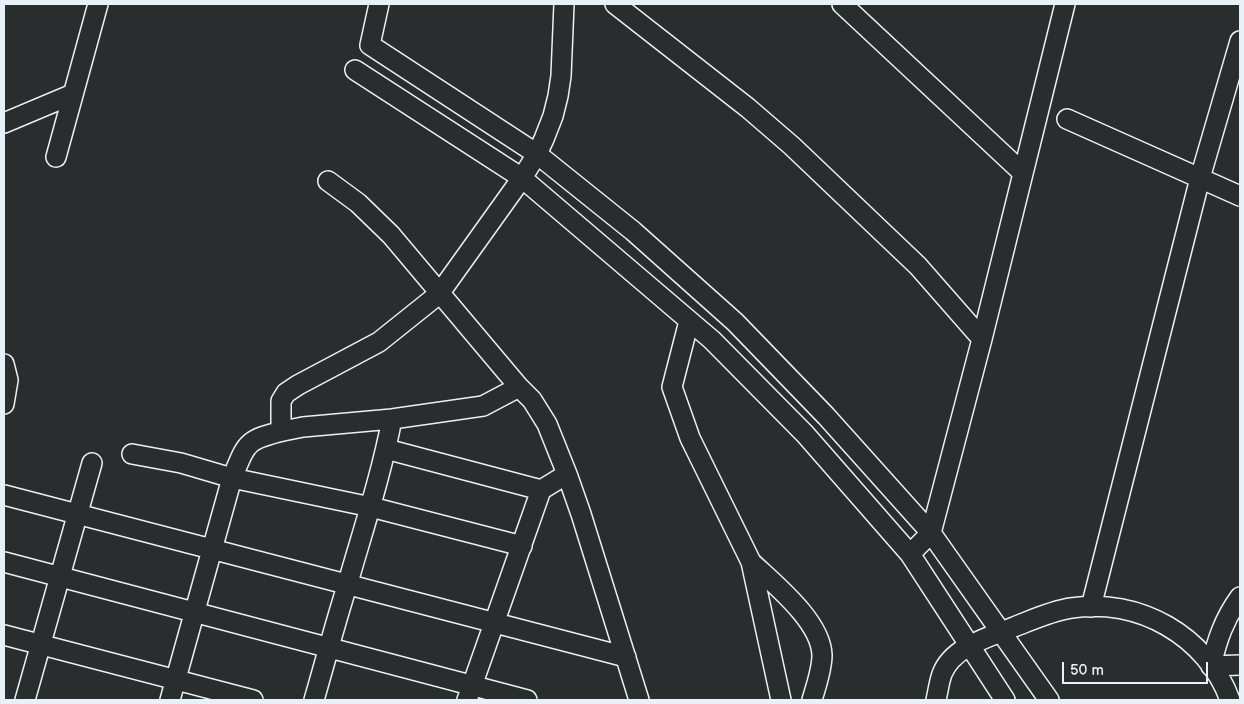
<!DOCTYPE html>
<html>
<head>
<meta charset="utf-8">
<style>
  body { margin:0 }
  #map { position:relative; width:1244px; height:704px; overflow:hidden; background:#2a2d2e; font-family:"Balsamiq Sans",sans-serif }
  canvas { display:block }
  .frame { position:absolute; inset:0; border:5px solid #e8f1f8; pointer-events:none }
  .scale { position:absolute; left:1062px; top:662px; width:146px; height:22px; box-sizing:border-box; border:2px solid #e8f1f8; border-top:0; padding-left:6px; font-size:15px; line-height:18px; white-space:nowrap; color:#e8f1f8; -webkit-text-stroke:4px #2a2d2e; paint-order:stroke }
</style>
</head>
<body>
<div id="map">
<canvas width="1244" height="704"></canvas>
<div class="frame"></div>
<div class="scale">50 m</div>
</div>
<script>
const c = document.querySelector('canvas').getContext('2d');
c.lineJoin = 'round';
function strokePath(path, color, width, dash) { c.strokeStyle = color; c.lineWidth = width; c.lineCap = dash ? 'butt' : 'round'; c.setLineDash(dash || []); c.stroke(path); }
const street = new Path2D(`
  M379 4 370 45 537 154 633 231 735 322 826 416 931 533 1049 700
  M615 4 748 108 792 146 918 266 982 339
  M842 4 1023 173
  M355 70 522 178 712 340 805 434 910 554 1005 700
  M1067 119 1240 196
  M4 123 73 94
  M56 157 98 4
  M328 181 358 203 391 235 519 387 532 400 547 424 567 474 581 514 639 700
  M689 321 672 387 690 438 751 562 781 700
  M4 364 8 380 4 404
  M519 387 483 406 392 419 303 427 283 431 281 422V401L286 393 298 385 379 342 439 294 522 178 537 154 544 139 553 116 558 96 561 76 564 4
  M386 449 541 490
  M132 454 181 463 232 478 371 507 522 546
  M4 495 626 657
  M910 554 931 533 982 339 1065 4
  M4 562 527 700
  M751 562C774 584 821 621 822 655 822 670 816 686 812 700
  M1091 607 1200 178 1240 41
  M4 635 253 700
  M1211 666C1217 640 1224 619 1240 597
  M1211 666 1240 665
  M25 700 92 463
  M170 700 232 478C247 443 245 440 283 431
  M314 700C325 662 335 624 347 586 363 530 381 476 392 419
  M467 700 541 490 567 474
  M936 700C938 692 939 682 942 674 952 647 989 637 1014 627 1032 620 1051 611 1071 608 1138 597 1207 636 1230 700`);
strokePath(street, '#e8f1f8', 22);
strokePath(street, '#2a2d2e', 19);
</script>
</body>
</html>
